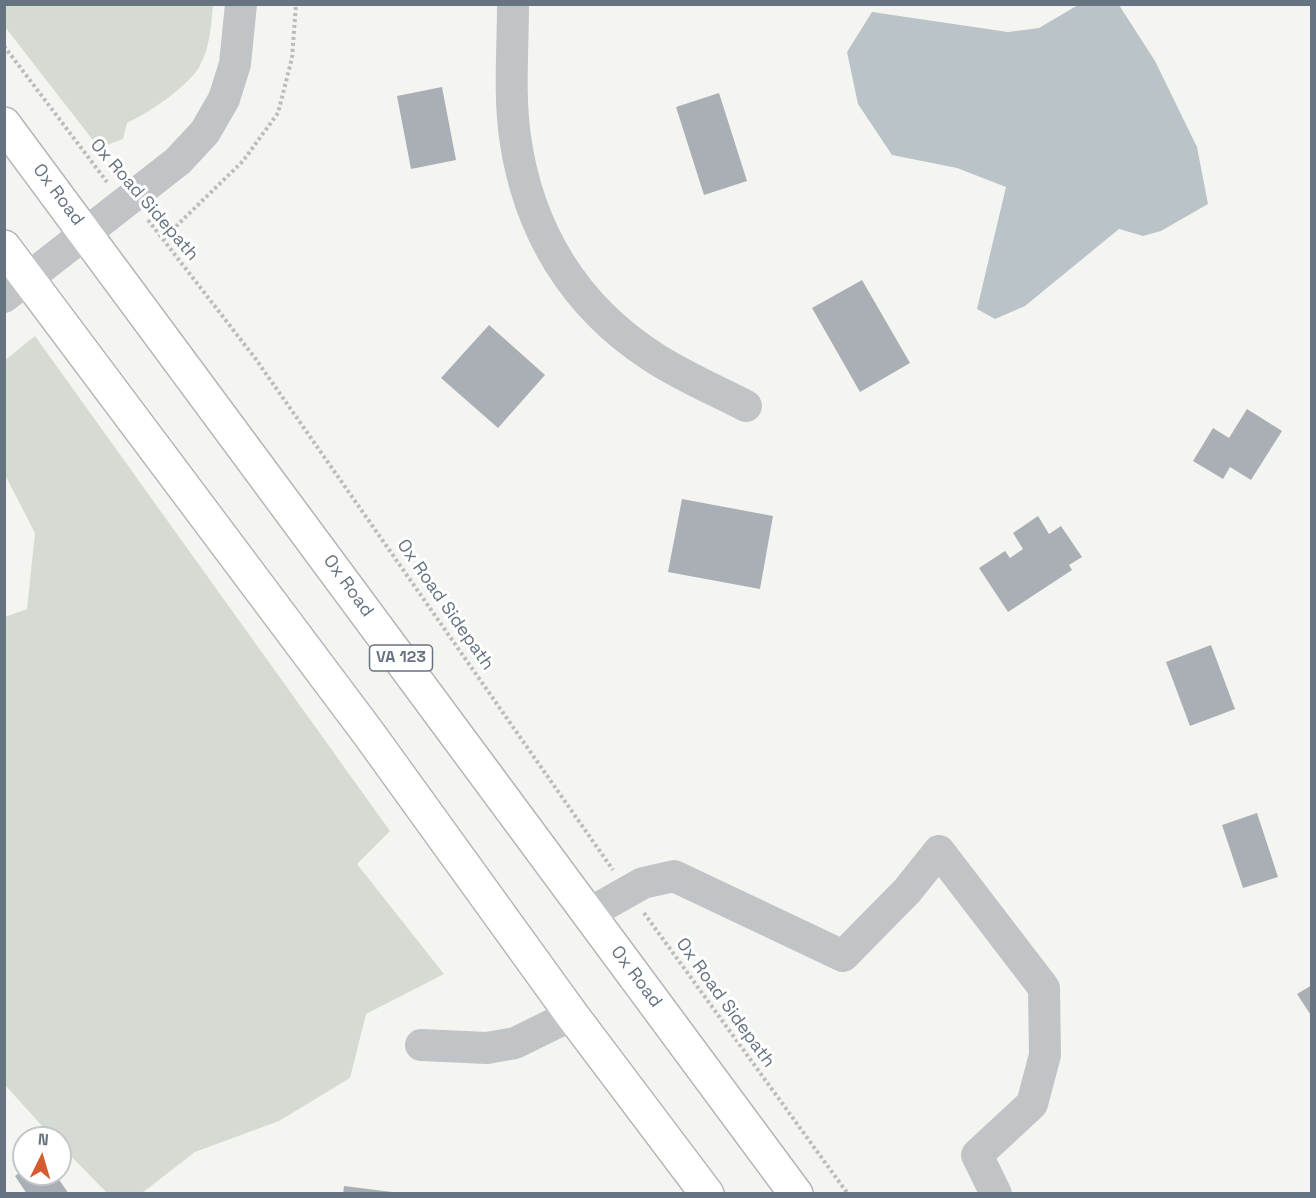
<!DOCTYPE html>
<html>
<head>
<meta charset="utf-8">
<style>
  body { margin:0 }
  #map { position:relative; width:1316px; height:1198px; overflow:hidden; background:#f4f5f1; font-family:"Space Grotesk",sans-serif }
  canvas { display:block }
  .frame { position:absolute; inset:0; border:6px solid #667380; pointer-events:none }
  .north { position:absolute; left:12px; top:1126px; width:60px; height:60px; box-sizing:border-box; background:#fff; border:2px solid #c2c7cc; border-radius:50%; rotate:5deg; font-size:16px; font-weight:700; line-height:24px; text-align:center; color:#667380 }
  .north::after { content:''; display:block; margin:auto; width:21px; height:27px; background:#d55c30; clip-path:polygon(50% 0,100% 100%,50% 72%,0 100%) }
</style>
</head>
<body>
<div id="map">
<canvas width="1316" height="1198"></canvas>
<div class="frame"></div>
<div class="north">N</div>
</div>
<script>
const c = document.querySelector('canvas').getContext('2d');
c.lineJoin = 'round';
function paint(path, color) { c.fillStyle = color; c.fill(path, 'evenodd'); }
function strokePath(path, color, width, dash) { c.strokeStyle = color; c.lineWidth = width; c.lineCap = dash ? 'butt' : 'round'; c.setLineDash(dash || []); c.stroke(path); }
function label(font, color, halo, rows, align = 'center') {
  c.font = font + ' "Space Grotesk",sans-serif'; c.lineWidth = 6; c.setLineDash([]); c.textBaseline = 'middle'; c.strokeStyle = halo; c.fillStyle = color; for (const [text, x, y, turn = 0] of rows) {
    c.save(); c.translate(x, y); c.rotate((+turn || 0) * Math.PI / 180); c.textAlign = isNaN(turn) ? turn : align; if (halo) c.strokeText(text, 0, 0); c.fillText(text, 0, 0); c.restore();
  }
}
const green = new Path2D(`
  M5 4H213V5C211 25 210 50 198 69 183 90 150 112 127 123L123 139 99 148 5 27Z
  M35 336 390 831 357 864 444 974 366 1014 350 1078 279 1121 195 1152 142 1193H107L60 1145V1138H53L5 1085V617L27 609 35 533 5 475 4 361Z`);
const water = new Path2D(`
  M1078 5H1119L1155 61 1197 147 1208 204 1161 231 1143 236 1119 229 1025 306 995 319 977 309 1006 187 957 168 892 155 858 104 847 52 872 12 1008 32 1039 28Z`);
const building = new Path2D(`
  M442 87 456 160 411 169 397 96Z
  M719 93 747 181 704 195 676 107Z
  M862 280 910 363 860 392 812 308Z
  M489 325 545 375 498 428 441 378Z
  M1247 409 1282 431 1251 480 1230 467 1223 479 1193 461 1213 428 1229 438Z
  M682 499 773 516 760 589 668 572Z
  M1038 516 1049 534 1061 526 1082 557 1069 565 1072 570 1008 612 979 568 1005 551 1010 558 1023 549 1013 533Z
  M1211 645 1235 709 1190 726 1166 662Z
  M1257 813 1278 877 1243 888 1222 825Z
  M1312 985V1017L1297 994Z
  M24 1169V1174H55L69 1194H27L15 1176Z
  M344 1186 392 1192V1194H343Z`);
const path = new Path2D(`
  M4 46 107 182
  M148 220 255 358 613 870
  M163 239 243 161 278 113 292 58 296 4
  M644 913 848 1194`);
const minor = new Path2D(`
  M513 4C513 48 509 94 515 137 528 230 574 306 653 357 682 376 715 390 746 406
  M4 297 178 161 205 132 224 99 235 64 241 4
  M588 914 643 883 674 876 843 956 907 891 939 851 1044 988 1045 1055 1032 1104 977 1155 996 1194
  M421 1045 487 1048 515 1043 572 1015`);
const highway = new Path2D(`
  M4 124 796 1194
  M4 247 369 734 572 1015 707 1194`);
const shields = [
  [401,658,63]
];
const shieldNames = [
  ["VA 123",401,658]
];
const streetNames = [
  ["Ox Road",58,195,53],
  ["Ox Road Sidepath",144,200,49],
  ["Ox Road",348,586,54],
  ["Ox Road Sidepath",445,605,55],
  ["Ox Road",636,977,53],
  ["Ox Road Sidepath",725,1003,54]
];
paint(green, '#d5dbd2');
paint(water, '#bac3c8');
paint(building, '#a9afb5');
strokePath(highway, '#b3b6b9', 36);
strokePath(path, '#babcbe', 4, [3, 3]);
strokePath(minor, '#c0c4c7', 32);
strokePath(highway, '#fff', 33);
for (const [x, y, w] of shields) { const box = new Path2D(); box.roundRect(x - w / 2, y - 13, w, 26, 4.5); c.fillStyle = '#fff'; c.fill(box); strokePath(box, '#667380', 1.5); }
label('bold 16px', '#667380', null, shieldNames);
label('18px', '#667380', '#fff', streetNames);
</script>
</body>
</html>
